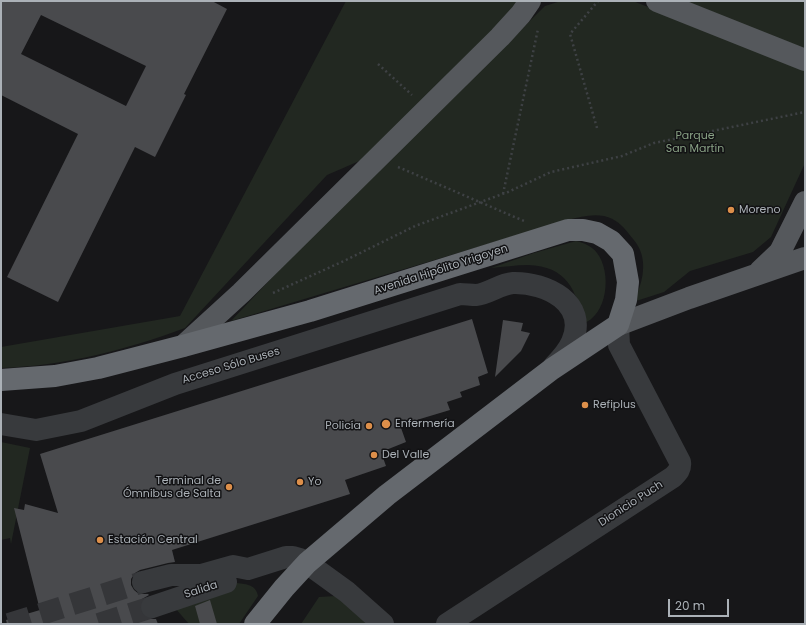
<!DOCTYPE html>
<html>
<head>
<meta charset="utf-8">
<style>
  body { margin:0 }
  #map { position:relative; width:806px; height:625px; overflow:hidden; background:#171719; font-family:Poppins,sans-serif }
  canvas { display:block }
  .frame { position:absolute; inset:0; border:2px solid #abb1b7; pointer-events:none }
  .scale { position:absolute; left:668px; top:599px; width:61px; height:18px; box-sizing:border-box; border:2px solid #abb1b7; border-top:0; padding-left:5px; font-size:12px; line-height:14px; white-space:nowrap; color:#abb1b7; -webkit-text-stroke:3px #121214; paint-order:stroke }
</style>
</head>
<body>
<div id="map">
<canvas width="806" height="625"></canvas>
<div class="frame"></div>
<div class="scale">20 m</div>
</div>
<script>
const c = document.querySelector('canvas').getContext('2d');
c.lineJoin = 'round';
function paint(path, color) { c.fillStyle = color; c.fill(path, 'evenodd'); }
function strokePath(path, color, width, dash) { c.strokeStyle = color; c.lineWidth = width; c.lineCap = dash ? 'butt' : 'round'; c.setLineDash(dash || []); c.stroke(path); }
function label(font, color, halo, rows, align = 'center') {
  c.font = font + ' Poppins,sans-serif'; c.lineWidth = 3; c.setLineDash([]); c.textBaseline = 'middle'; c.strokeStyle = halo; c.fillStyle = color; for (const [text, x, y, turn = 0] of rows) {
    c.save(); c.translate(x, y); c.rotate((+turn || 0) * Math.PI / 180); c.textAlign = isNaN(turn) ? turn : align; if (halo) c.strokeText(text, 0, 0); c.fillText(text, 0, 0); c.restore();
  }
}
const green = new Path2D(`
  M346 1H519L494 30 364 159 327 175 185 328C126 350 64 366 1 368V347L180 316Z
  M561 1H633L805 70V163L771 237 753 252 690 271 664 292 633 302C642 286 648 263 638 246 636 242 632 238 629 234 622 225 616 219 604 216 585 212 560 223 541 228L231 321 284 265 545 6Z
  M683 1H805V50Z
  M576 241C584 243 592 246 597 253 612 272 608 316 582 324 578 290 566 266 528 265 516 265 503 267 491 268L534 253Z
  M1 442 30 448 11 544 10 538 1 540Z
  M237 583C247 584 256 585 258 596L239 624H189L175 608 179 602Z
  M336 596 370 624H301L319 597Z`);
const building = new Path2D(`
  M1 1H212L227 9 184 94 186 95 155 157 135 147 58 302 7 277 78 134 1 95ZM41 15 146 66 126 106 21 54Z
  M472 319 488 373 478 377 480 385 460 392 462 397 447 402 450 410 400 425 406 442 381 452 386 466 345 480 350 494 172 550 175 562 168 563 140 570 135 573 131 579V585L134 590 139 594H148L149 595 142 599 140 605V611L143 616 149 619H156L158 624H7L6 620 40 610 14 508 24 510 25 504 58 513 40 454Z
  M503 320 523 323 521 331 530 333 521 351 495 377Z
  M210 600 217 624H200L195 606Z`);
const minorTunnel = new Path2D(`
  M9 624 143 582
  M99 624 152 607`);
const path = new Path2D(`
  M378 64 412 95
  M597 128 570 34 598 1
  M398 167 524 221
  M503 194 538 29
  M273 293 346 260 415 226 508 192 551 172 622 156 654 143 805 112`);
const minor = new Path2D(`
  M1 424 36 430 81 421 175 384 460 294C465 294 471 295 476 295 488 294 500 284 513 283 546 282 589 303 572 342 568 351 561 359 554 366
  M143 582 171 575H201L233 566 248 569 286 557H293L300 559 307 563 347 592 383 624
  M152 607 226 582
  M447 624 673 477C678 472 681 469 680 462L619 345 618 325`);
const major = new Path2D(`
  M657 1 805 60
  M760 271 780 252 805 202
  M618 325 689 298 805 258
  M183 346 241 293 500 37 521 14 530 1`);
const highway = new Path2D(`
  M1 380 55 376 98 368 183 346 310 311 568 230H583L597 233 611 241 623 254 628 282 626 300 618 325 552 369 387 495 307 563 284 588 255 624`);
const markers = [
  [731,210,4,"#dd8f4a"],
  [585,405,4,"#dd8f4a"],
  [386,424,5,"#dd8f4a"],
  [369,426,4,"#dd8f4a"],
  [374,455,4,"#dd8f4a"],
  [300,482,4,"#dd8f4a"],
  [229,487,4,"#dd8f4a"],
  [100,540,4,"#dd8f4a"]
];
const parkNames = [
  ["Parque",695,136],
  ["San Martín",695,149]
];
const poiNames = [
  ["Moreno",739,210],
  ["Refiplus",593,405],
  ["Enfermería",395,424],
  ["Policía",361,426,"right"],
  ["Del Valle",382,455],
  ["Terminal de",221,481,"right"],
  ["Ómnibus de Salta",221,494,"right"],
  ["Yo",308,482],
  ["Estación Central",108,540]
];
const streetNames = [
  ["Avenida Hipólito Yrigoyen",441,270,-18],
  ["Acceso Sólo Buses",231,366,-17],
  ["Dionicio Puch",631,504,-33],
  ["Salida",201,590,-18]
];
paint(green, '#222821');
paint(building, '#494a4d');
strokePath(minorTunnel, '#353639', 22, [22, 11]);
strokePath(path, '#3e4144', 2.5, [2, 3]);
strokePath(minor, '#383a3d', 22);
strokePath(major, '#55585c', 22);
strokePath(highway, '#65696e', 22);
for (const [x, y, r, color] of markers) { const dot = new Path2D(); dot.arc(x, y, r, 0, 2 * Math.PI); c.fillStyle = color; c.fill(dot); strokePath(dot, '#121214', 1.5); }
label('11px', '#88a084', '#121214', parkNames);
label('11px', '#abb1b7', '#121214', poiNames, 'left');
label('11px', '#abb1b7', '#121214', streetNames);
</script>
</body>
</html>
